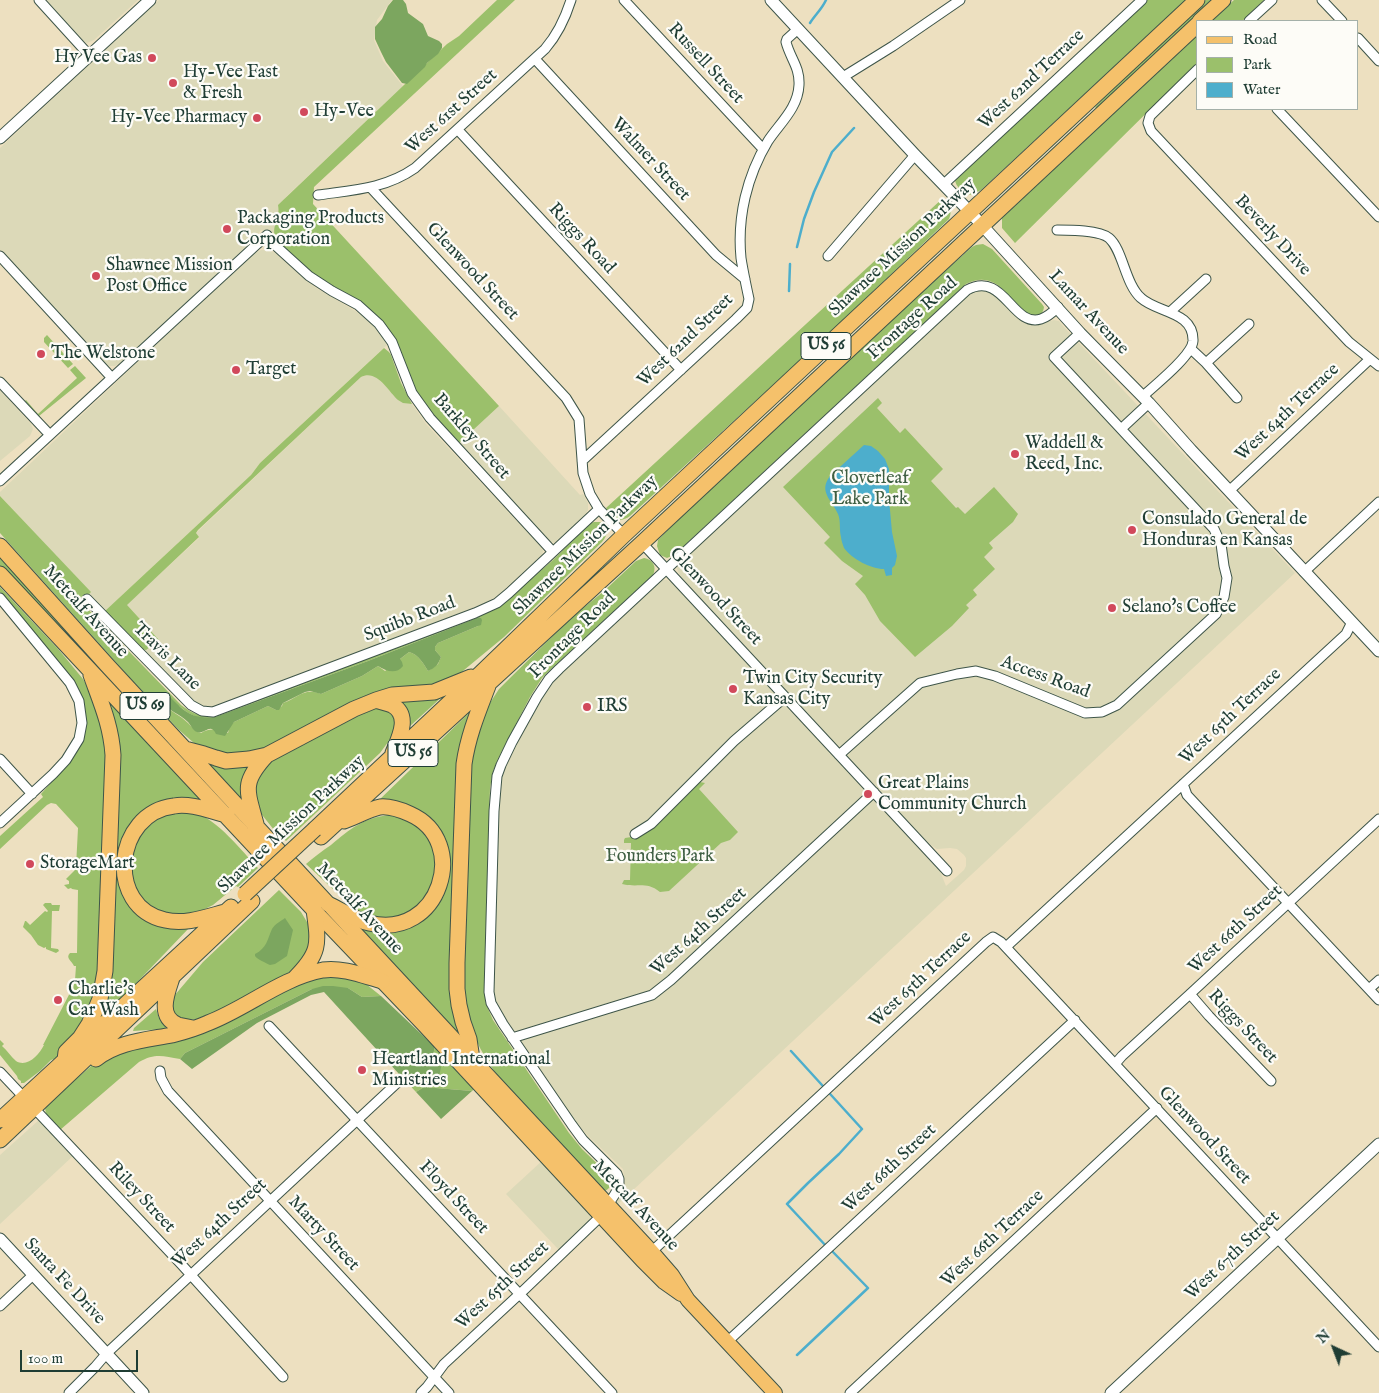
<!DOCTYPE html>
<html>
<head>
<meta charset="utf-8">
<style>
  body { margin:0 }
  #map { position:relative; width:1379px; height:1393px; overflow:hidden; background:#ede0c0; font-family:"IM FELL English",serif }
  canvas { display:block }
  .legend { position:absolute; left:1196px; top:20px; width:162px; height:90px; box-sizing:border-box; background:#fdfcf7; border:1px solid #a4b0a9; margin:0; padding:6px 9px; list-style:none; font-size:15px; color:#1f3d34 }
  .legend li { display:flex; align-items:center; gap:10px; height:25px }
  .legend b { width:25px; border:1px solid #a4b0a9 }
  .north { position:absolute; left:1309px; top:1323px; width:50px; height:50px; -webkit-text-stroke:4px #fdfcf7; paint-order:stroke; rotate:317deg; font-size:14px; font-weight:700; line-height:20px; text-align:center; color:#1f3d34 }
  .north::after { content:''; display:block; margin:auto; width:18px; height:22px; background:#1f3d34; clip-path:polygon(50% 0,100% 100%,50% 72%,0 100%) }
  .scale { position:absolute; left:20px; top:1350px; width:118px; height:22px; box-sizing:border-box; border:2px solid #1f3d34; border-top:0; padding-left:6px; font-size:15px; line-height:18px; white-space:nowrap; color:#1f3d34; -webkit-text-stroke:4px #fdfcf7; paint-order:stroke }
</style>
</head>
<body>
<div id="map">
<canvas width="1379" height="1393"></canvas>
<ul class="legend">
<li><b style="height:6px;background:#f5c16b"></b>Road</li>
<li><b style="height:14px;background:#9bc06b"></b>Park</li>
<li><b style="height:14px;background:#4daecc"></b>Water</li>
</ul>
<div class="north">N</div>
<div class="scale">100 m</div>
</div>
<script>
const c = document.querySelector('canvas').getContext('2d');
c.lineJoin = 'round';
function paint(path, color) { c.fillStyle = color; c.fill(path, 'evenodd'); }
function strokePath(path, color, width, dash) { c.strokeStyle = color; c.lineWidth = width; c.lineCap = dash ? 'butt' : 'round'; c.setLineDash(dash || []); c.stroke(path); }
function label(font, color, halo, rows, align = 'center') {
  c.font = font + ' "IM FELL English",serif'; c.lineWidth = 4.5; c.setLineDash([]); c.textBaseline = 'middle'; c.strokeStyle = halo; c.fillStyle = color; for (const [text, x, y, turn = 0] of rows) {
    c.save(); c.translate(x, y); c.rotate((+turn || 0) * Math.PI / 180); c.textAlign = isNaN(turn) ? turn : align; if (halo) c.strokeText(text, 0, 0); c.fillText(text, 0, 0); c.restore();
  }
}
const built = new Path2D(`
  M44 0H138L94 40 87 43 82 40Z
  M159 0H392L377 20 374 40 383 61 403 86 287 196 279 207 274 233 261 230 252 242 121 363 115 366H109L103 362 0 250V148Z
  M261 250H269L277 254 294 270 316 288 362 315 378 330 387 345 260 463 251 475 105 611 88 594 90 592 0 496V492L250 256Z
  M981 289 993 292 1022 322 1027 324H1039L1054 320 1059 321 1062 325 1295 573 617 1205 615 1204 624 1190 625 1183 623 1169 588 1136 565 1109 499 1010 496 1004 493 990 500 788 502 774 506 763 544 693 552 683 560 674 658 583 663 580H667L674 584 940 871 946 886 964 870 966 866V858L964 855 957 849 950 848 937 849 928 843 681 578 677 569 678 563 965 297 975 291Z
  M366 375H372L377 378 405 403 412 404 426 424 541 547 543 551 542 555 497 596 481 605 216 706 204 707 193 702 141 649 126 605 199 538 196 533 199 530 361 377Z
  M0 390 31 424 33 429 30 436 0 461Z
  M499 406 580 495 583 494 588 503V510L585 515 555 543 548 541 458 444Z
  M39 1120 73 1156 0 1224V1155Z
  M543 1160 591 1215 589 1222 559 1250 506 1194Z`);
const green = new Path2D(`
  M497 0H515L314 187 313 204 499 406 458 444 427 410 413 387 389 331 317 278 278 243C268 228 281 220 278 205L447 44 459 36Z
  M1146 0H1186L981 190 972 195C964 194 955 187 955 179Z
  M1206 0H1215L1097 109 1095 107Z
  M1234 0H1264L1242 21H1211Z
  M1198 34V62L1015 243 1002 228V218Z
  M943 198C949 205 953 210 949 219L822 340 630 516C619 524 613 518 606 508Z
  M983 244 992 249 1042 304 1044 307C1043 317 1034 317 1026 313 1013 306 1007 288 992 282 983 278 974 280 966 284L674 555 667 558 660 555 657 546 658 540 681 517 891 320 972 247 976 245Z
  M47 335 73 364 68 368 44 342V338Z
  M384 348 389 352 391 355 401 383 412 404 403 403 398 400C388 391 377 369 361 377L198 530 196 533 199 537 127 605 159 640 146 650 141 649 105 611 251 475 260 463Z
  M75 366 86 378 39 416 25 401 26 400 38 414 77 378 70 370Z
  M878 398 882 403 877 408 900 433 905 428 943 469 931 481 956 508 958 507 965 514 994 487 1018 514 1013 522 989 543 993 548 984 557 995 569 973 590 977 595 966 605 969 608 952 626 915 657 880 621 865 595 855 584 863 576 842 561 824 543 830 537 783 487Z
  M0 496 91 592 81 602 181 705C195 716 207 719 224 713L501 605 553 560 589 524 594 522H601C609 529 608 535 602 542L504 637 458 675 276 742 260 750 229 757 202 748 194 743 179 730 130 678 0 533ZM479 617 481 618 478 626 438 643 435 647V650L441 657 438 664 428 671C423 663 419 655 409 652L385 671 378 666 362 676 321 694C304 687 298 698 283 703L282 706 276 710 268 706 234 722 230 725 228 733C216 730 212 727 201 733 194 731 193 728 188 723 180 715 169 711 162 702L179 706 188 713 199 718 215 717 368 661Z
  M0 555 260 838 257 842 0 568Z
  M644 558C653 559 657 567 653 575L550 670 542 678 530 697 498 759 493 771 490 788 484 986 486 1004 493 1020 569 1133 582 1149 610 1176C614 1182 612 1187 605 1191L600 1189 525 1107 497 1075 488 1062 480 1048 469 1024 462 991 471 750 486 709 499 689 510 678 571 618 604 591 636 561Z
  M0 587 59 650 83 679 94 699 106 745 99 970 94 996 79 1031 57 1058 51 1060 40 1071 24 1083H21V1081L18 1079 17 1076 0 1055V1040L4 1044 2 1046C7 1050 11 1057 16 1061 27 1068 39 1055 44 1045H43L73 987 75 980 76 966H74C72 961 65 958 70 953H77L78 890 72 889 71 888 68 889 64 885 69 884V881L66 879 74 871 76 867 78 828 56 804 51 803 47 805 0 849V836L43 797 41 794 71 760 79 748 83 739 84 729 69 676 0 592Z
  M103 695 203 802 135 821 125 895 190 927 123 997 93 1025 118 764Z
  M444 695 408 728 393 699Z
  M379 707 389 710 397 720 394 734 380 753 286 841 274 830 259 811 254 797 257 776 270 762 293 749 359 714Z
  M471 711 463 737 465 1041 361 929 362 927 373 931H382L433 908 440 836 377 802Z
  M205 760 251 763 241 794 242 800Z
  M700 782 705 783 699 789 738 832 730 840 721 843 669 891 660 892C646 881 638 888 622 884L624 880H630L631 843H624V840L625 838 638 836 681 800 693 787Z
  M179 811C184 812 190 812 195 813 217 819 242 851 258 868L238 887 236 886 213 905 195 914 165 915 145 904 132 883V847L151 821Z
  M389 815 397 816 414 823 427 836 434 851 437 871 427 897 404 916 380 920 359 913 352 907 306 864C314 857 322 851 331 845 350 829 363 818 389 815Z
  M279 890 301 912 310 927 311 947 297 967 281 978 211 1014 198 1019 188 1020H182L173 1014 172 1001 174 996 203 962Z
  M45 903H51L52 905H60L59 911H52L51 948 58 949 59 951 56 953 46 949V947L44 948 38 945 31 935 23 927 25 921H26L30 925 45 911 47 912 48 911 43 905Z
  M327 974 366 984 381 996 362 997 348 988 312 989 185 1053 180 1059C163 1056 155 1053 139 1062L60 1130 46 1114 45 1108 48 1103 96 1062 139 1047 203 1033 223 1024 304 981Z
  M156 1009 159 1018 166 1027 165 1029 133 1031 134 1028Z
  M435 1047 440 1050 476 1088 472 1091 424 1087 416 1092 399 1074 433 1081 432 1059Z`);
const forest = new Path2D(`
  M393 0H403L406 4 408 13 423 24 428 36 439 41 442 44V48L438 54 427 63 425 67 407 84 402 83 386 62 381 52 375 39V27L382 19 388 6Z
  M479 617 481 618 482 620 481 625 478 626 438 643 435 647V650L441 657C438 665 435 668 428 671 423 663 419 655 409 652L400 659 402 662 403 666C396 675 386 671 378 666L362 676 321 694 310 691 305 692 283 703 279 710H276L268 706 234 722 225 736 216 734C210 721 204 737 195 731 192 729 191 725 188 722 180 714 169 711 162 702L163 699 169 696C185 712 191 719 215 717L368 661Z
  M285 918 293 930 287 956 275 964 270 965C266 963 257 959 255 956V954C267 948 267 940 272 929 275 924 281 921 285 918Z
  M323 986H333L348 988 362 997 381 996 435 1047 432 1059 441 1067 439 1077 433 1081 399 1074 324 992 311 995 257 1023 192 1069 180 1059 185 1053 312 989Z
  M424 1087 472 1091 441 1119 416 1092Z`);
const water = new Path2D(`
  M864 445 871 446 878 451 885 459 889 469V499L892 532 897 556 895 565 892 568V575L886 576 884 569C871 569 852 559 844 548 843 545 841 540 841 537 839 529 841 521 838 514 832 500 818 492 830 476Z`);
const stream = new Path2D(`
  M810 23C815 15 822 9 826 0
  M797 247 804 219 814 192 832 152 854 128
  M789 291 790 264
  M791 1051 862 1129 839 1154 808 1183 787 1204 827 1247
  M797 1355 868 1288 831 1250`);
const minor = new Path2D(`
  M39 0 89 55
  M624 0 763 149
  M1322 0 1342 21
  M1249 21 1272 0
  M1358 38 1379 61
  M535 59 716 255 745 279
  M1198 69 1150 116 1148 123 1151 131 1349 342 1379 366
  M843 77 893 46 960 0
  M1277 109 1379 217
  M458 130 681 370
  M944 184 1142 0
  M371 188 566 398 579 419 583 473 590 494 599 509 624 535
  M318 195C353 190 385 189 415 168L545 49C558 34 565 19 571 0
  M1057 230C1071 230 1099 230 1109 238 1123 250 1125 284 1141 298 1157 313 1194 311 1193 341 1192 356 1155 385 1143 396
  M266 237 309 276 332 291 358 305 379 324 392 342 412 393 430 418 553 552
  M0 256 112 378
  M828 256 915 155
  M1170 312 1206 279
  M1191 349 1206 363 1237 398
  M1206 363 1249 324
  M0 382 50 435
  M1121 429 1149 403
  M582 461 736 319 747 308 749 299C746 285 743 271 741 258 737 217 747 176 768 141 780 123 798 108 799 85 800 67 790 58 786 42L787 39 798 29
  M0 481 267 235
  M1229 491 1370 359
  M642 543 947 871
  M1304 572 1379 502
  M0 598 70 683 79 701 82 723 79 739 66 760 53 774 0 823
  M87 599 191 705 202 711 213 712 475 613 497 603 509 593 599 509
  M839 755 920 683 957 674 976 671 995 676 1085 713 1102 712 1117 705 1216 614 1224 597 1227 578 1224 566 1221 544 1214 529 1054 357 1080 333
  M0 759 32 794
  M1183 784 1187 795 1379 1000
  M635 834 651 824 734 741 785 697
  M1006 947 1346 634 1352 622
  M1369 989 1379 980
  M1190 994 1209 1016 1271 1081
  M269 1026 612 1393
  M512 1038 652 995 671 980 874 792
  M1115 1064 1122 1056 1190 994 1379 819
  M160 1071 161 1078 168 1091 449 1393
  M0 1072 181 1264 283 1377
  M648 1255 986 942 993 937 1001 942 1379 1347
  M0 1306 33 1275
  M727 1342 1075 1020
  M69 1393 95 1367 107 1353 397 1083
  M421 1393 427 1387 444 1364 525 1289 601 1216 615 1194 619 1186V1179L617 1174 583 1140 572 1125 503 1024 491 1003 489 992 494 811 497 776 501 765 512 742 537 697 549 679 559 669 967 290C1004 270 1012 328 1041 319 1047 317 1053 312 1058 307
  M850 1393 1157 1108`);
const tertiary = new Path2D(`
  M771 0 915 155 970 212 1080 333 1149 403 1191 450 1379 651
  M0 138 150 0
  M0 1239 143 1393
  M1111 1393 1379 1144`);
const primary = new Path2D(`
  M332 908 652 1252 672 1275 688 1300 775 1393
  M314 910 424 1025 642 1260 664 1282 681 1294`);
const trunk = new Path2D(`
  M1200 21 1223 0
  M0 546 107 665 328 904C341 910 355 920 369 923 440 941 471 841 410 814 401 810 390 806 380 807 370 809 355 817 344 821
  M0 574 314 910C319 945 320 953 294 979
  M376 700C381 702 387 703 392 705 411 715 399 738 393 753
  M185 749 204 754 216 758 226 761 249 759 267 755 354 709 376 700 392 695 434 692 471 677
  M256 824C247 790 241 783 267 755
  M315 829 481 673 624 535 1197 0
  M321 837 642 543 1198 24
  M225 912C206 917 185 925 165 920 105 907 114 813 174 806 191 803 210 811 227 815
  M172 978C167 993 157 1017 178 1025 183 1026 188 1027 193 1028
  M96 1059C117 1042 146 1040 172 1035 184 1032 197 1028 208 1023 247 1008 281 978 323 970 342 967 364 976 382 981
  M472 1059 469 1039 463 1022 459 1005 457 989V963L464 764C468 736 478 712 488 686
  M65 1060 66 1052 80 1038 89 1024 95 1011 100 999 105 971 113 755C111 725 101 703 91 675
  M0 1120 231 907
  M0 1140 252 901`);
const trunkBridge = new Path2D(`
  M245 894 315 829`);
const markers = [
  [152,58,5,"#d1495b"],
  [173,83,5,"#d1495b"],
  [304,112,5,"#d1495b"],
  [257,118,5,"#d1495b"],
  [227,229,5,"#d1495b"],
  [96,276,5,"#d1495b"],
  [41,354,5,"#d1495b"],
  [236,370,5,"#d1495b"],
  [1015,454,5,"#d1495b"],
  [1132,530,5,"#d1495b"],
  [1112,608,5,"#d1495b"],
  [733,689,5,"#d1495b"],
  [587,707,5,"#d1495b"],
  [868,794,5,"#d1495b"],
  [30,864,5,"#d1495b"],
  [58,1000,5,"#d1495b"],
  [362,1070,5,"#d1495b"]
];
const shields = [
  [826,346,50],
  [145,706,50],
  [413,753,50]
];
const shieldNames = [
  ["US 56",826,346],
  ["US 69",145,706],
  ["US 56",413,753]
];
const poiNames = [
  ["Hy Vee Gas",142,58,"right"],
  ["Hy-Vee Fast",183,73],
  ["& Fresh",183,94],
  ["Hy-Vee",314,112],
  ["Hy-Vee Pharmacy",247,118,"right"],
  ["Packaging Products",237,219],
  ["Corporation",237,240],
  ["Shawnee Mission",106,266],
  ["Post Office",106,287],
  ["The Welstone",51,354],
  ["Target",246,370],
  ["Waddell &",1025,444],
  ["Reed, Inc.",1025,465],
  ["Consulado General de",1142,520],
  ["Honduras en Kansas",1142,541],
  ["Selano's Coffee",1122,608],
  ["Twin City Security",743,679],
  ["Kansas City",743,700],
  ["IRS",597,707],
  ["Great Plains",878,784],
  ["Community Church",878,805],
  ["StorageMart",40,864],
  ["Charlie's",68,990],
  ["Car Wash",68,1011],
  ["Heartland International",372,1060],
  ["Ministries",372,1081]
];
const streetNames = [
  ["Russell Street",705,64,47],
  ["West 62nd Terrace",1032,80,-43],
  ["West 61st Street",452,112,-42],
  ["Walmer Street",650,160,47],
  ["Beverly Drive",1272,236,47],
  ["Riggs Road",581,239,47],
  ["Shawnee Mission Parkway",903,248,-43],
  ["Glenwood Street",472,272,47],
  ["Lamar Avenue",1088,313,47],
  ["Frontage Road",913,319,-42],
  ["West 62nd Street",686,341,-44],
  ["West 64th Terrace",1288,413,-43],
  ["Barkley Street",471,437,49],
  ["Shawnee Mission Parkway",586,546,-44],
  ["Glenwood Street",715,597,47],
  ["Metcalf Avenue",85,612,48],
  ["Squibb Road",410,620,-21],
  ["Frontage Road",573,636,-45],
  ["Travis Lane",166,657,45],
  ["Access Road",1045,678,20],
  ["West 65th Terrace",1231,717,-43],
  ["Shawnee Mission Parkway",292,825,-43],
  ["Metcalf Avenue",359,909,47],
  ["West 66th Street",1236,930,-43],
  ["West 64th Street",699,932,-42],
  ["West 65th Terrace",921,980,-43],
  ["Riggs Street",1242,1027,47],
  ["Glenwood Street",1204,1136,47],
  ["West 66th Street",890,1169,-43],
  ["Riley Street",141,1198,47],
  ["Floyd Street",453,1198,47],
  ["Metcalf Avenue",635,1206,47],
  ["West 64th Street",220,1224,-43],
  ["Marty Street",323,1234,47],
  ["West 66th Terrace",993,1239,-43],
  ["West 67th Street",1233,1256,-43],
  ["Santa Fe Drive",64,1282,47],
  ["West 65th Street",503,1286,-43]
];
const parkNames = [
  ["Cloverleaf",870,479],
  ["Lake Park",870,500],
  ["Founders Park",660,857]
];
paint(built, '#dcd9b8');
paint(green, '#9bc06b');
paint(forest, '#7ca65f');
paint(water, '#4daecc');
strokePath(stream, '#4daecc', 2.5);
strokePath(minor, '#3e5549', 11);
strokePath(tertiary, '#3e5549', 13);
strokePath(primary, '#3e5549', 16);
strokePath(trunk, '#3e5549', 17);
strokePath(minor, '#fff', 9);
strokePath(tertiary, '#fff', 11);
strokePath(primary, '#f5c16b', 14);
strokePath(trunk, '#f5c16b', 15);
strokePath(trunkBridge, '#3e5549', 17, []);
strokePath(trunkBridge, '#f5c16b', 15);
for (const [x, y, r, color] of markers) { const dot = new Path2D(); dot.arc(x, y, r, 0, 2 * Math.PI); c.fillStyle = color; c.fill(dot); strokePath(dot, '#fdfcf7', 2); }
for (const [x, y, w] of shields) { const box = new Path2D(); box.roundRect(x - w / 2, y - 13.5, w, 27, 4); c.fillStyle = '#fdfcf7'; c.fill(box); strokePath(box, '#1f3d34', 1); }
label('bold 16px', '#1f3d34', null, shieldNames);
label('18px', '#1f3d34', '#fdfcf7', poiNames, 'left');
label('18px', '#1f3d34', '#fdfcf7', streetNames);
label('18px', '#3e5e42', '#fdfcf7', parkNames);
</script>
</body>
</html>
